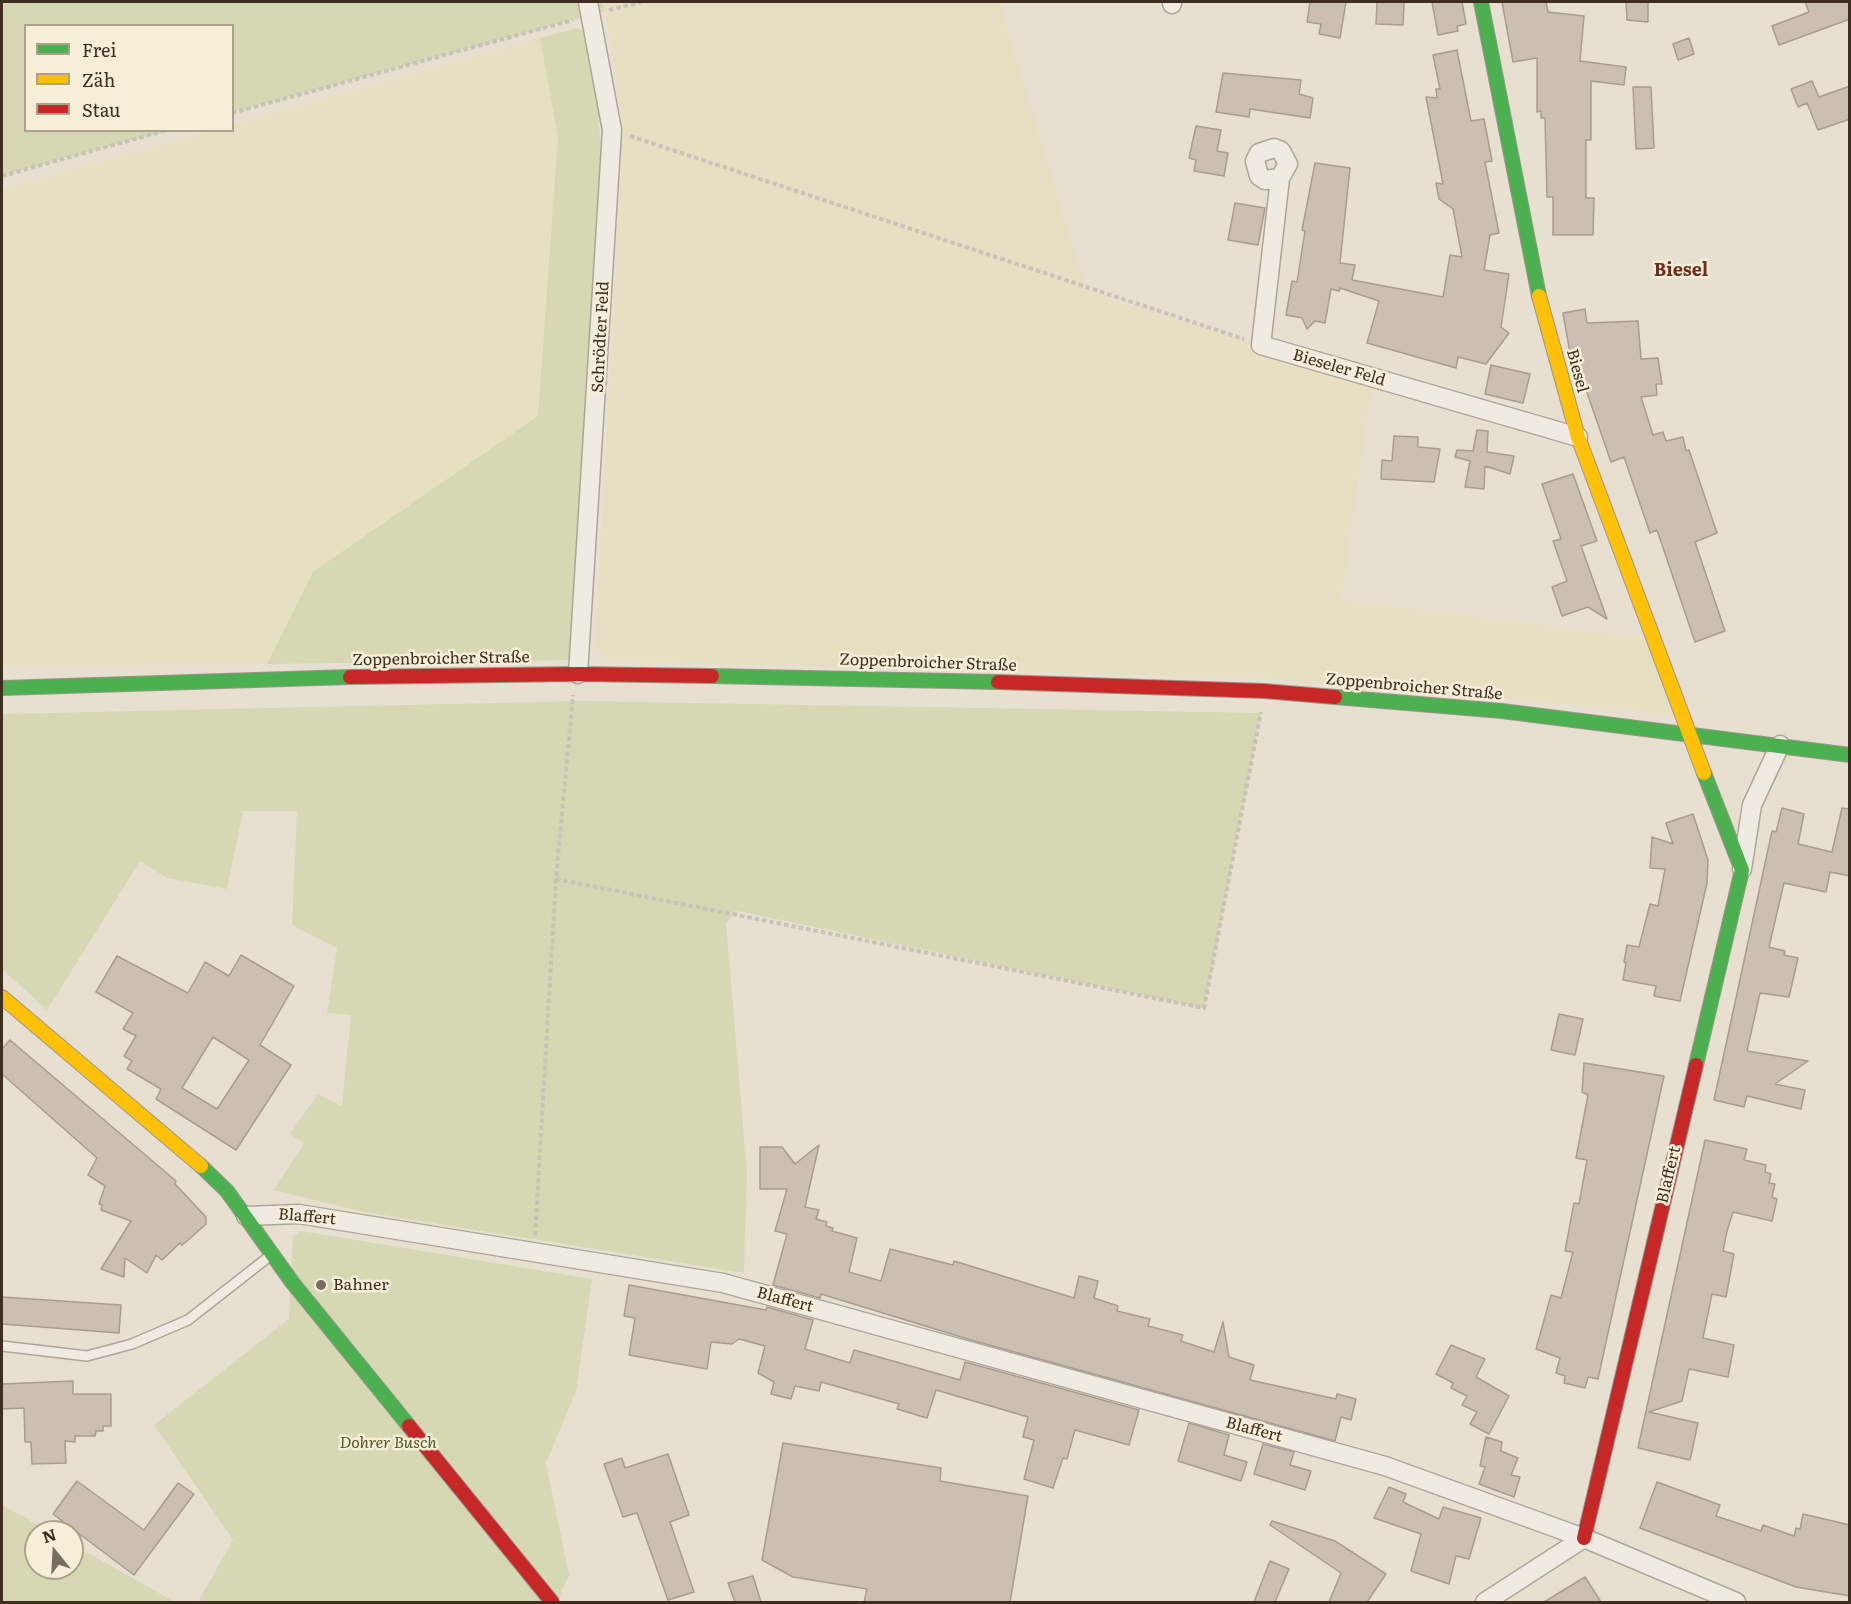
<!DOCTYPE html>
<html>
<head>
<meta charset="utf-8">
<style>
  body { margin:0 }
  #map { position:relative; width:1851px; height:1604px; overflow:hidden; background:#e7e0d1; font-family:Literata,serif }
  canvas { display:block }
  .frame { position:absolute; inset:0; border:3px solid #3d2e20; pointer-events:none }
  .legend { position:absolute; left:24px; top:24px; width:210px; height:108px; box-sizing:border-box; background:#f7eed8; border:2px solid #ada18e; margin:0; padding:8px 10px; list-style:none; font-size:18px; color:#3d2e20 }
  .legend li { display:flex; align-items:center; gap:12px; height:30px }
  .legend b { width:30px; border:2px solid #ada18e }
  .north { position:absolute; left:24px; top:1520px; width:60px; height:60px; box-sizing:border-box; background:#f7eed8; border:2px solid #ada18e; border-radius:50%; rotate:342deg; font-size:16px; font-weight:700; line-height:24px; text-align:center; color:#3d2e20 }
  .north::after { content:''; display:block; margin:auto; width:21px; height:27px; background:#786c5e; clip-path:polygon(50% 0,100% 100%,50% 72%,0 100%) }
</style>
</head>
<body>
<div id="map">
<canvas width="1851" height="1604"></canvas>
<div class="frame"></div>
<ul class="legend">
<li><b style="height:8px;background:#4caf50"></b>Frei</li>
<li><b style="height:8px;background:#ffc107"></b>Zäh</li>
<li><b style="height:8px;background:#c62828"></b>Stau</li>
</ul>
<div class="north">N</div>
</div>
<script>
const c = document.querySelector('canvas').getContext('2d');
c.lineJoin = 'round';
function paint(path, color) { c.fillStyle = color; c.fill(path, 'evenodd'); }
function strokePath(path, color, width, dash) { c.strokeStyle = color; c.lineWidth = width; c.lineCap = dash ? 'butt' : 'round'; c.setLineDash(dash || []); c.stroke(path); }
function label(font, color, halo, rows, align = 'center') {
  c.font = font + ' Literata,serif'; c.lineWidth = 5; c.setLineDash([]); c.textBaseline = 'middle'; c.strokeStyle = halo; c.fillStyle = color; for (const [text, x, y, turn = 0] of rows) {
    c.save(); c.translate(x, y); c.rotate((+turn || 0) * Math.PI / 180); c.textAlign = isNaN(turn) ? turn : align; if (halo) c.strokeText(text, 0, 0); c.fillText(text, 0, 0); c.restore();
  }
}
const farmland = new Path2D(`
  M604 2H999L1085 287 1117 302 1373 378 1341 600 1650 638 1681 717 1624 709 1261 678 607 661 595 648 623 127Z
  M540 38 558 138 538 416 314 572 267 664 2 666V189L211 131 232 130 233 124Z`);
const green = new Path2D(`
  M2 2H602L605 11 233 112 232 26H26V130L165 131 2 175Z
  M577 28 583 31 598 101 601 154 578 660 267 664 313 572 538 416 558 138 540 38Z
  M583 701 1261 713 1204 1008 737 911 726 923 747 1174 744 1273 364 1212 274 1190 304 1143 290 1134 318 1094 342 1106 351 1015 327 1013 337 948 292 925 297 811H243L227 889 167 878 140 861 47 1010 2 969V714Z
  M301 1231 592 1279 576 1391 546 1463 569 1575 557 1602H198L233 1540 154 1425 289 1319 293 1236Z
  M2 1505 50 1532H36V1568H72V1544L175 1602H2Z`);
const building = new Path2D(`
  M1310 2H1346L1340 38 1319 34 1321 24 1307 22Z
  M1377 2H1404L1403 25 1376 24Z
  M1432 2H1462L1466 24 1457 26 1458 31 1438 35Z
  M1502 2H1546L1548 12 1584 16 1580 61 1626 67 1624 85 1591 81V140H1586V198H1594L1593 235H1553V197H1547L1545 118H1541V111L1537 112V58L1513 62Z
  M1626 2H1648V22L1627 20Z
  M1805 2H1850V19L1779 45 1772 26 1809 12Z
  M1689 38 1694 54 1678 60 1673 44Z
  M1457 50 1471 121 1484 119 1492 161 1485 162 1499 233 1490 235 1484 270 1509 274 1501 327 1509 333 1486 364 1458 357 1456 368 1367 343 1379 301 1340 288 1339 291 1331 289 1325 323 1315 321 1307 329 1302 318 1286 315 1292 281 1297 282 1305 231 1302 230 1315 163 1350 168 1340 263 1355 265 1352 280 1443 297 1450 255 1462 257 1453 209 1439 199 1436 183 1443 184 1426 97 1437 98 1436 89H1440L1433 55Z
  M1223 73 1301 80 1299 94 1313 98 1310 118 1250 109 1249 117 1216 112Z
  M1812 81 1819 97 1850 86V119L1818 130 1807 103 1798 107 1791 89Z
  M1633 87H1651L1654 148 1636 149Z
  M1196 126 1221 130 1217 151 1228 153 1224 176 1194 171 1196 160 1189 158Z
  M1235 203 1265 208 1258 245 1228 240Z
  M1585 309 1587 323 1638 321 1641 359 1658 358 1662 384H1656L1657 395 1641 397 1653 435 1663 432 1666 441 1683 437 1686 451 1689 450 1717 533 1695 542 1725 631 1695 642 1657 530 1650 533 1624 457 1611 462 1573 352 1570 353 1563 313Z
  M1491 365 1530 374 1523 403 1485 394Z
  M1477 430 1488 431 1487 452 1514 456 1510 474 1485 466 1484 489 1465 487 1470 461 1455 457 1457 450 1473 451Z
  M1394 436 1418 437V447L1440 449 1434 482 1381 479 1382 460 1392 461Z
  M1573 474 1597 541 1581 546 1607 619 1588 607 1562 616 1552 587 1567 581 1553 541 1561 539 1542 484Z
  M1782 808 1804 814 1798 844 1832 852 1842 808 1850 809V876L1830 872 1826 892 1784 883 1769 947 1785 951 1784 955 1798 958 1789 997 1760 993 1747 1051 1808 1061 1775 1084 1805 1090 1801 1109 1747 1096 1744 1107 1714 1100 1772 831 1776 832Z
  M1693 814 1708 860 1707 883 1680 1001 1654 996 1656 986 1623 980 1626 963 1624 962 1627 945 1639 947 1650 904 1658 906 1665 869 1650 868 1652 837 1673 844 1666 823Z
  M241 955 294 986 260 1045 291 1065 236 1150 156 1099 161 1089 127 1069 132 1061 124 1056 136 1036 123 1029 133 1013 96 992 117 956 188 993 205 962 229 976ZM213 1037 249 1060 217 1109 182 1088Z
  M1559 1014 1583 1019 1575 1055 1551 1050Z
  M10 1040 176 1181 175 1184 206 1217V1224L186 1242 182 1245 180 1243 162 1260 156 1255 147 1273 125 1258 124 1277 101 1269 131 1221 101 1210 102 1205 99 1204 105 1186 88 1175 97 1158 2 1074V1049Z
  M1584 1063 1664 1076 1598 1379 1588 1377 1585 1388 1564 1383 1565 1376 1556 1373 1560 1358 1536 1349 1551 1295 1561 1298 1573 1252 1565 1251 1574 1203 1579 1204 1587 1160 1576 1158 1588 1095 1582 1092Z
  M1705 1140 1747 1149 1744 1160 1766 1165 1765 1172 1771 1174 1769 1183 1775 1184 1772 1197 1777 1199 1772 1221 1733 1212 1727 1231 1723 1251 1734 1254 1726 1297 1712 1294 1703 1338 1734 1345 1728 1377 1689 1369 1682 1401 1649 1412 1698 1423 1690 1460 1638 1448Z
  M819 1145 805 1207 819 1210 816 1219 827 1222 826 1226 833 1228 832 1231 857 1238 849 1272 881 1281 890 1249 953 1265 954 1261 1074 1298 1079 1276 1098 1281 1094 1298 1118 1306 1117 1311 1150 1319 1148 1326 1183 1335 1181 1341 1214 1352 1223 1322 1229 1357 1254 1365 1250 1380 1336 1399 1337 1394 1356 1399 1351 1420 1341 1417 1335 1441 971 1340 821 1294 820 1298 773 1285 787 1234 775 1231 787 1189H760V1147H782L795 1164Z
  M629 1285 766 1310 767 1307 813 1320 805 1349 850 1363 854 1350 960 1380 965 1362 1139 1410 1129 1445 1075 1430 1067 1459 1063 1458 1053 1488 1024 1479 1034 1440 1023 1437 1028 1417 936 1390 927 1418 897 1409 899 1404 821 1382 819 1391 795 1386 791 1399 771 1394 774 1382 758 1373 765 1346 739 1339 732 1344 711 1342 707 1369 629 1355 635 1318 624 1316Z
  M2 1297 121 1305 119 1333 2 1324Z
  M1451 1345 1485 1359 1476 1377 1509 1396 1489 1434 1470 1424 1477 1412 1462 1405 1467 1396 1451 1388 1453 1383 1436 1374Z
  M73 1381V1394H111V1426H103V1431H96L95 1436H75V1442L65 1441 66 1463 32 1464 31 1442H25L24 1408 2 1409V1384Z
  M1189 1423 1229 1435 1224 1455 1247 1462 1241 1481 1178 1461Z
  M1486 1437 1502 1442 1501 1451 1518 1458 1511 1475 1520 1477 1514 1497 1479 1484 1485 1467 1480 1466Z
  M783 1443 941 1468 940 1481 1028 1496 1010 1602H864L867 1589 793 1577 762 1560Z
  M1263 1444 1294 1452 1290 1465 1311 1471 1305 1490 1254 1474Z
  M668 1454 689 1515 670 1522 694 1592 668 1600 637 1513 623 1517 604 1464 622 1458 625 1468Z
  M77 1481 144 1530 178 1483 194 1494 134 1575 53 1514Z
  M1657 1482 1720 1505 1716 1516 1761 1531 1763 1525 1794 1536 1796 1528 1800 1529 1803 1514 1850 1525V1596L1796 1587 1640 1528Z
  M1389 1487 1406 1494 1403 1502 1439 1519 1443 1507 1481 1518 1469 1559 1456 1556 1449 1584 1411 1571 1421 1534 1374 1518Z
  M1272 1521 1335 1541 1386 1574 1367 1602H1329L1341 1573 1270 1525Z
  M1270 1561 1289 1569 1275 1602H1254Z
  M753 1576 761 1602H735L728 1583Z
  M1585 1577 1601 1602H1544Z`);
const path = new Path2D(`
  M609 10 642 2
  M232 113 573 20
  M630 136 1244 339
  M2 176 167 130
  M556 879 1204 1008 1261 712
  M535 1235 556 879 573 695`);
const lane = new Path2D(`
  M2 1346 87 1356 132 1344 188 1320 271 1255`);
const street = new Path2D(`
  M1172 4V2
  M1280 178 1265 180 1259 176 1255 161 1259 153 1274 148 1281 151 1288 164 1280 178 1261 345 1578 437
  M578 674 612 130 588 2
  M1742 869 1752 805 1780 745
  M246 1216 299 1214 723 1283 1385 1466 1584 1538 1736 1602
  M1485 1602 1584 1538`);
const fast = new Path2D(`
  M1481 2 1539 296
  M712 676 998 682
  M2 688 350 677
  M1335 697 1502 711 1850 755
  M1696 1065 1742 870 1704 773
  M201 1166 227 1191 292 1282 409 1426`);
const slow = new Path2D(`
  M1539 296 1578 437 1704 773
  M2 997 201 1166`);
const jam = new Path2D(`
  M350 677 578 674 712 676
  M998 682 1264 691 1335 697
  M409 1426 552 1602
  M1584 1538 1696 1065`);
const markers = [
  [321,1285,6,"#786c5e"]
];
const streetNames = [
  ["Schrödter Feld",601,337,-87],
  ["Bieseler Feld",1339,368,16],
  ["Biesel",1577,371,75],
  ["Zoppenbroicher Straße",441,659,-1],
  ["Zoppenbroicher Straße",928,663,2],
  ["Zoppenbroicher Straße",1414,687,5],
  ["Blaffert",1669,1175,-77],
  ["Blaffert",307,1217,5],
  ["Blaffert",785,1300,15],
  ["Blaffert",1254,1430,15]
];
const poiNames = [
  ["Bahner",333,1285]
];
const parkNames = [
  ["Dohrer Busch",388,1443]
];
const neighbourhoodNames = [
  ["Biesel",1681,271]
];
paint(farmland, '#e6dfc2');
paint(green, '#d6d7b3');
paint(building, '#cbbfb2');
strokePath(building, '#a89c90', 1.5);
strokePath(lane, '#ada599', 12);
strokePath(street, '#ada599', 21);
strokePath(fast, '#9c958a', 16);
strokePath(slow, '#9c958a', 16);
strokePath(jam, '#9c958a', 16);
strokePath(path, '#c8c2b9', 4, [4.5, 3]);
strokePath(lane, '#efebe3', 9);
strokePath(street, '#efebe3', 18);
strokePath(fast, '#4caf50', 14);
strokePath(slow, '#ffc107', 14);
strokePath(jam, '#c62828', 14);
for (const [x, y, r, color] of markers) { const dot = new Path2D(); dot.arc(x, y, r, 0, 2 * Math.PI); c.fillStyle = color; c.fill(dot); strokePath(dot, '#f7eed8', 2); }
label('16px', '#3d2e20', '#f7eed8', streetNames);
label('16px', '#3d2e20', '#f7eed8', poiNames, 'left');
label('italic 16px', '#4d5a26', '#f7eed8', parkNames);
label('bold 18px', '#6b2e1e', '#f7eed8', neighbourhoodNames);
</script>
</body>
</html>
